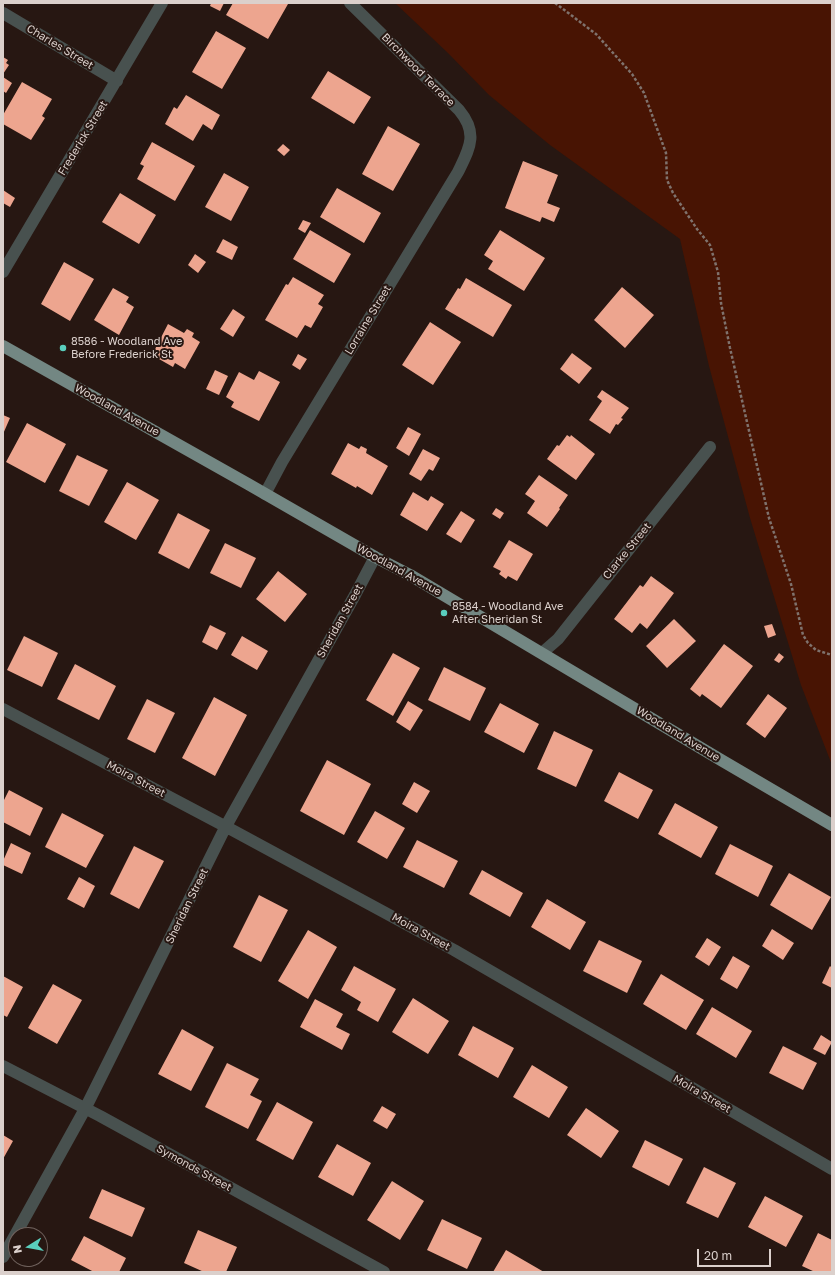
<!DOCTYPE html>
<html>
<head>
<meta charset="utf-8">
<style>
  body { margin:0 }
  #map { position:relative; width:835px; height:1275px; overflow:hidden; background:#271712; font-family:"Golos Text",sans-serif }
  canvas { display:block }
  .frame { position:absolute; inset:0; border:4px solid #dbd0cc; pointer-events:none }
  .north { position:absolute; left:8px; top:1227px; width:40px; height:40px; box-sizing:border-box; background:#271712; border:1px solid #6f615c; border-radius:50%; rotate:259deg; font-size:11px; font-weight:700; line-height:16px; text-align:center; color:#dbd0cc }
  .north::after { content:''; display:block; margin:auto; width:14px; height:18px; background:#5acebd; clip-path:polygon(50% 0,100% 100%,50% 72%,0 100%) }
  .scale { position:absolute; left:697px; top:1249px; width:74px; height:18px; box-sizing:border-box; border:2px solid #dbd0cc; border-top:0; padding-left:5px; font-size:12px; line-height:14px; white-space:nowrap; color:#dbd0cc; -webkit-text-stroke:3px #271712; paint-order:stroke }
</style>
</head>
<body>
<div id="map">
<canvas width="835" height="1275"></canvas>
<div class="frame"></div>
<div class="north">N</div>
<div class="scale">20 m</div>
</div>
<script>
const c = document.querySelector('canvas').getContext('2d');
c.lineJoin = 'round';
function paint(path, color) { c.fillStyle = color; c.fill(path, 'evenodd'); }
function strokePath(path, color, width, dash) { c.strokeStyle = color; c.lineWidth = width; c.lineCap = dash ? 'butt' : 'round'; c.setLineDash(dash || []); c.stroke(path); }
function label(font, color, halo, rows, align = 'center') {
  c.font = font + ' "Golos Text",sans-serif'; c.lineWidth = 4; c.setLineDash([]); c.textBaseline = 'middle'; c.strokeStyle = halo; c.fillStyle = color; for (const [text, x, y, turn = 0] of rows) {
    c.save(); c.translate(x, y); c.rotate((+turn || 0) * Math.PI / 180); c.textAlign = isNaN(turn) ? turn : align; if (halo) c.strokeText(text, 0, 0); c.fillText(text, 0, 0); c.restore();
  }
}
const green = new Path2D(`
  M395 3H832V765L801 685 750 518 709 366 680 239 550 145 489 95 448 53Z`);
const building = new Path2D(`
  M211 3H224L220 11 210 6Z
  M233 3H286L288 4 268 39 226 15Z
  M216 31 246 48 222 89 192 72Z
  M3 57 8 60 6 63 9 65 3 74Z
  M328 71 371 97 354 124 311 98Z
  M3 77 12 83 6 93 3 91Z
  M22 82 52 99 42 116 45 118 31 140 3 124V115Z
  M186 95 220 115 212 130 203 124 193 141 165 124 174 107 177 109Z
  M388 126 420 144 393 191 362 174Z
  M152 142 195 166 175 201 137 179 144 166 140 164Z
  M283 144 290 150 284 156 277 150Z
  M523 161 558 175 547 203 560 208 554 222 542 217 540 222 505 208Z
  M224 173 249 187 231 221 205 207Z
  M337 188 381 213 364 243 320 217Z
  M3 190 15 198 10 207 3 203Z
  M120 193 156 215 139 244 102 222Z
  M303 220 311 223 305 233 298 229Z
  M310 230 351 254 334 283 293 259Z
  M500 230 545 258 524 291 488 269 493 261 484 255Z
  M223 239 238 247 232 260 216 252Z
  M195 254 206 262 198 273 188 265Z
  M64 262 94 279 70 321 41 304Z
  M293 277 324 295 318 304 323 307 311 328 305 325 297 338 265 320 286 284 288 285Z
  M466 278 512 305 493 337 445 309 458 288 460 289Z
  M622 287 654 315 625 348 594 320Z
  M113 288 129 297 126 302 134 307 119 335 94 320Z
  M233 309 245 317 233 337 220 329Z
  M430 322 461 342 433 385 402 365Z
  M168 324 184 333 187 329 194 333 192 337 200 342 185 369 175 363 173 367 152 355Z
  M572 353 592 368 579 384 560 369Z
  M298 354 307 359 300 370 292 365Z
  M215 370 228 376 219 395 206 389Z
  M259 371 280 382 259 421 231 407 234 402 226 397 239 372 254 380Z
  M602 390 629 408 621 418 623 419 618 425 616 424 610 434 589 420 602 401 597 397Z
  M3 415 10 418 3 434Z
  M27 423 66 444 45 483 6 462Z
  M408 427 421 434 409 456 396 448Z
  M567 435 570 437 571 435 595 454 576 480 547 459 557 445 559 446Z
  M348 443 359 449 361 446 367 449 366 453 388 466 372 495 357 486 356 488 331 474Z
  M423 449 440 458 433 471 429 469 421 481 409 474Z
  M77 455 108 470 89 506 59 491Z
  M539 475 568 495 559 508 560 509 547 527 527 513 535 501 525 494Z
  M127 482 159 500 136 540 104 522Z
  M413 492 428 501 431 496 444 504 427 531 400 515Z
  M496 508 504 513 500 519 492 514Z
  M461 511 475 520 461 543 446 534Z
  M178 513 210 530 189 569 158 553Z
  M509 540 533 554 517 581 508 576 506 579 499 574 501 571 493 567Z
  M225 543 256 558 241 588 210 573Z
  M278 571 307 594 285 622 256 599Z
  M651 576 674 593 647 629 640 623 632 633 614 619 640 585 643 587Z
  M674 619 696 641 667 668 646 646Z
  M772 624 776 635 768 638 764 626Z
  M210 625 226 633 217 650 202 642Z
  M24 636 58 653 42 687 7 670Z
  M242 636 268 651 257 670 231 655Z
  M724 644 753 666 721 708 702 694 700 697 690 689Z
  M393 653 420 668 393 716 366 700Z
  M779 653 784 657 779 663 774 660Z
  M75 664 116 686 99 720 57 699Z
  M444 667 486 688 470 721 428 700Z
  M768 694 787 708 765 738 746 724Z
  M214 697 247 715 215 776 182 758Z
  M147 699 175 713 155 753 127 739Z
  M408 701 423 710 410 731 396 722Z
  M500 703 539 724 524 753 484 732Z
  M554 731 593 750 576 787 537 769Z
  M327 760 371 784 344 835 300 811Z
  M619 772 653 790 638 819 604 801Z
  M414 782 430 791 417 813 402 804Z
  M9 790 43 808 30 836 3 822V802Z
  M675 803 718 827 701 858 658 834Z
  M375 811 405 828 387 859 357 842Z
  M62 813 104 835 86 868 45 847Z
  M417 840 458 861 444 888 403 867Z
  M11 843 31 853 22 874 3 865V861Z
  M730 844 773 866 758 897 715 874Z
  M134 846 164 861 139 909 110 894Z
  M482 870 523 893 510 917 469 894Z
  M789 873 831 897 812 930 770 905Z
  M79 877 95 886 84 908 67 899Z
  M259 895 288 910 261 962 233 947Z
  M547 899 586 922 570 950 531 927Z
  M772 929 794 943 783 960 762 946Z
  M308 930 337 947 308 999 278 981Z
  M707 938 721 947 709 966 695 957Z
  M599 940 642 961 627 993 583 971Z
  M733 956 750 966 737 989 720 979Z
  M354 966 396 989 378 1022 357 1010 361 1002 341 990Z
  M830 966 832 968V988L822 983Z
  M661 974 704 1000 686 1030 643 1004Z
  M3 976 23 987 7 1017 3 1015Z
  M53 984 82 1000 57 1044 28 1028Z
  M413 998 449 1021 428 1054 392 1032Z
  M315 999 343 1014 336 1027 350 1034 342 1050 300 1027Z
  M712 1007 752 1031 736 1058 696 1034Z
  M473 1026 514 1048 498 1078 458 1055Z
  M182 1029 214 1047 191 1091 158 1074Z
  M821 1035 832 1042 825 1055 813 1049Z
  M783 1046 817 1063 803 1090 769 1073Z
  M227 1063 259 1079 250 1095 262 1101 248 1129 205 1107Z
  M532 1065 568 1087 549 1118 513 1097Z
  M277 1102 313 1122 293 1160 256 1140Z
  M382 1106 396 1114 387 1129 373 1121Z
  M586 1108 619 1131 601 1158 567 1135Z
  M3 1135 13 1141 3 1159Z
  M645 1140 683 1159 669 1186 632 1167Z
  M337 1144 371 1163 353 1196 318 1177Z
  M704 1167 736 1183 718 1218 686 1203Z
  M392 1181 424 1201 400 1240 367 1220Z
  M102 1189 145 1208 132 1237 89 1218Z
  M765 1196 803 1216 786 1247 748 1227Z
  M442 1219 482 1238 467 1269 427 1250Z
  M198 1230 237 1247 226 1272H204L184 1263Z
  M818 1233 832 1240V1272H815L802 1266Z
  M84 1236 126 1258 119 1272H94L71 1260Z
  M506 1250 544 1272H493Z`);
const path = new Path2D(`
  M555 3 596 34 632 74 644 93 666 153 667 180 673 193 697 229 710 245 718 272 721 303 730 348 769 518 791 584 803 635 808 643 816 650 832 655`);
const street = new Path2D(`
  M3 13 117 81
  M3 272 162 3
  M265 494 282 462 458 172C469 149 479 134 459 110L350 3
  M542 653 558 639 710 447
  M3 709 234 831 454 950 832 1169
  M3 1066 100 1116 384 1272
  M3 1257 85 1109 226 826 355 595 375 557`);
const primary = new Path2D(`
  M3 346 248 484 375 557 410 575 721 760 832 825`);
const markers = [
  [63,348,4,"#5acebd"],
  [444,613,4,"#5acebd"]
];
const streetNames = [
  ["Charles Street",60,47,31],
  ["Birchwood Terrace",418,70,45],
  ["Frederick Street",83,138,-59],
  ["Lorraine Street",368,320,-59],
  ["Woodland Avenue",117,410,29],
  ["Clarke Street",627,551,-51],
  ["Woodland Avenue",399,570,29],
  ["Sheridan Street",340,621,-61],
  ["Woodland Avenue",678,734,31],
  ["Moira Street",136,779,28],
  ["Sheridan Street",187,906,-64],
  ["Moira Street",421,932,29],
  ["Moira Street",702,1094,30],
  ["Symonds Street",194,1168,29]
];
const poiNames = [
  ["8586 - Woodland Ave",71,342],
  ["Before Frederick St",71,355],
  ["8584 - Woodland Ave",452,607],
  ["After Sheridan St",452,620]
];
paint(green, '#481403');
paint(building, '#eda58f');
strokePath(path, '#7f726d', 2.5, [3, 2]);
strokePath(street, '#48514f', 12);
strokePath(primary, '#738783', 12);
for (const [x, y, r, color] of markers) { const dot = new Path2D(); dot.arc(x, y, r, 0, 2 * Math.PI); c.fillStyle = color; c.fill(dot); strokePath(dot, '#271712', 1.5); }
label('11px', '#dbd0cc', '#271712', streetNames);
label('11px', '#dbd0cc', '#271712', poiNames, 'left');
</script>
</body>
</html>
